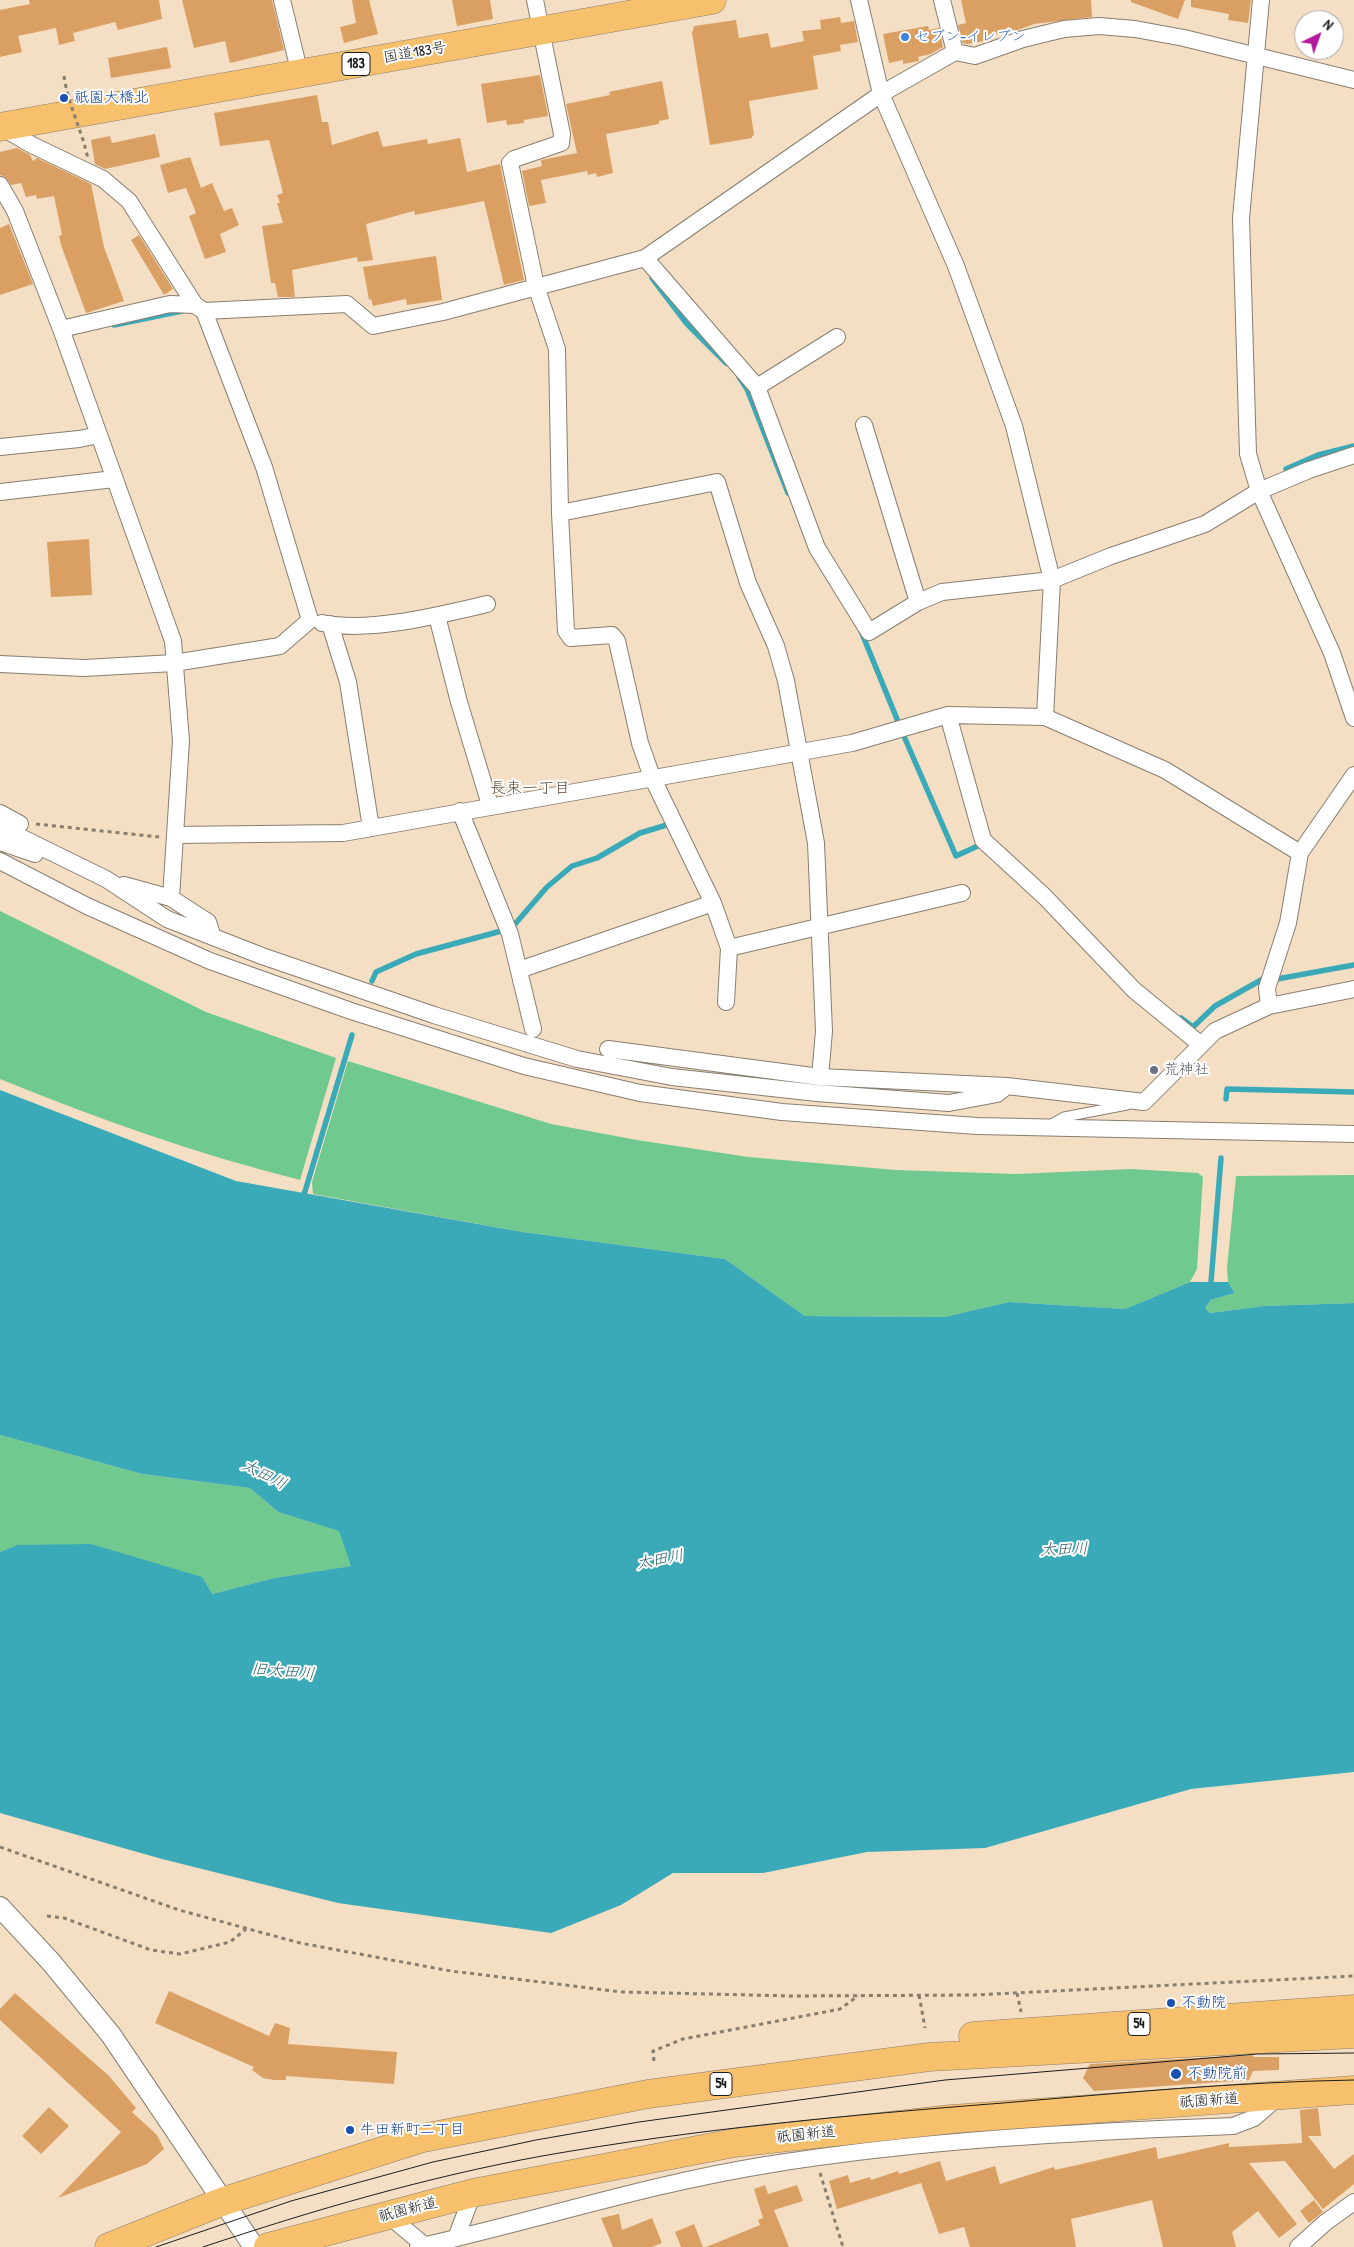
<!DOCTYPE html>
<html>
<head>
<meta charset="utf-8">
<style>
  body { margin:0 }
  #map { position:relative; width:1354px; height:2247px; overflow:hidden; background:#f5dfc4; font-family:"Patrick Hand",sans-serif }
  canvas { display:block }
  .north { position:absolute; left:1294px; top:10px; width:50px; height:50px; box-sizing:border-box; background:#fff; border:1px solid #a4a4a4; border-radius:50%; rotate:42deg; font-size:14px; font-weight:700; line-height:20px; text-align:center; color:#1c1c1c }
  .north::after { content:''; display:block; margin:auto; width:18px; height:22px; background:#b5179e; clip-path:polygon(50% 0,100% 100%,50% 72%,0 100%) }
</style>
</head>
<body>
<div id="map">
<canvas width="1354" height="2247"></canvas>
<div class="north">N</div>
</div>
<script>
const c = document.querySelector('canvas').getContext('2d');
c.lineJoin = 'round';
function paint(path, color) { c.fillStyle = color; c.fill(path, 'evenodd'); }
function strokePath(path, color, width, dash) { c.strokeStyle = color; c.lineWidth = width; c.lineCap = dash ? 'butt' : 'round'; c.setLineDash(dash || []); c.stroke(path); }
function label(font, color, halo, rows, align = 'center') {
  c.font = font + ' "Patrick Hand","Klee One",sans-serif'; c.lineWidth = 4; c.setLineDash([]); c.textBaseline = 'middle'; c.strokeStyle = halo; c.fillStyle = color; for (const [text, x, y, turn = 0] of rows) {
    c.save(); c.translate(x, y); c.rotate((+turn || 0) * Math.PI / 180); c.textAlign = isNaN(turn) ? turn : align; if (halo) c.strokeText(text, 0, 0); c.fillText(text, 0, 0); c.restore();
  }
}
const green = new Path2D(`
  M0 911 206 1012 336 1058 300 1180C197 1154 98 1119 0 1079Z
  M348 1061 551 1124 637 1140 748 1157 896 1170 1016 1174 1131 1169 1198 1173 1203 1177 1197 1269 1190 1282 1125 1309 1009 1302 944 1317 805 1316 725 1259 523 1232 313 1194 312 1182Z
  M1354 1175V1303L1264 1306 1210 1313 1205 1308 1211 1300 1235 1293 1228 1282 1227 1268 1236 1176Z
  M0 1435 142 1474 250 1488 278 1512 340 1531 352 1566 274 1578 212 1594 17 1545 0 1552Z`);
const water = new Path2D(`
  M0 1090 236 1181 523 1232 725 1259 805 1316 944 1317 1009 1302 1125 1309 1190 1282H1228L1235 1293 1211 1300 1205 1308 1210 1313 1264 1306 1354 1303V1772L1191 1789 985 1848 867 1852 763 1873H673L621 1905 551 1933 338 1903 162 1859 0 1813V1552L17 1545 91 1544 202 1577 212 1594 274 1578 351 1566 339 1531 278 1512 250 1488 142 1474 0 1435Z`);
const stream = new Path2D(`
  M652 278 687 324 726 363
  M114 325 182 311
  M739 377 747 389 788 493
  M1286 469 1318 455 1354 446
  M861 631 899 724
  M903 734 956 856 982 844
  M515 924 547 887 572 866 597 858 640 833 670 824 669 821
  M1277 979 1354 965
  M372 981 376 972 416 954 505 930
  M1181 1018 1193 1027 1215 1006 1261 980
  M1226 1099 1227 1089 1354 1092
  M303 1198 352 1035
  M1211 1282 1221 1158`);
const building = new Path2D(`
  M29 0H159L162 19 118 30 115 22 73 33 75 41 59 45 56 28 18 36 22 52 0 57V10L30 4Z
  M182 0H272L284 50 230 63 225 41 194 48Z
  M352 0H369L378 34 344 43 340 27 356 23Z
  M452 0H490L493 19 457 26Z
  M961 0H1091L1092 17 1034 24 1010 33 992 35 993 39 990 40 967 44 963 43 958 25 966 23Z
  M1131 0H1185L1178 19 1131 2Z
  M1191 0H1251L1248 23 1228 20 1229 14 1191 7Z
  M840 17 841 23 854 21 858 42 840 45 841 51 813 56 818 89 749 101 754 135 752 136V138L710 145 692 33 694 26 736 20 739 38 768 33 771 48 804 41 802 31 821 29 820 20Z
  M928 26 929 30 939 28 943 47 931 54 918 57 919 61 903 64V60L889 63 883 34Z
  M167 47 171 68 111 78 108 58Z
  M540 75 548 116 524 120V123L507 125 506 120 487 123 481 84Z
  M662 81 669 119 659 121V124L606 134 613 173 597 177 596 173 588 175 587 171 541 180 546 203 529 206 522 171 542 166 541 160 546 159 577 153 566 104 610 95 609 92Z
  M317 95 322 122H328L332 145 378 131 383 147 427 139 428 144 460 138 467 172 500 164 524 280 504 285 484 201 415 215 414 211 366 224 373 260 358 262 357 257 292 270 295 297H278L275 283H271L262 226 283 223 277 203H280L277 195 283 193 269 140 220 146 214 113Z
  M155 134 160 157 105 169 95 164 91 140 110 136 112 143Z
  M17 148 30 155 33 161 37 158 91 184 104 247 124 301 86 313 61 245 59 236 62 235 54 196 37 199 36 195 26 197 21 183 11 185 5 177 0 175V152Z
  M190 157 201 188 212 183 224 211 232 208 239 225 220 234 226 252 205 259 189 216 196 213 186 188 168 193 160 165Z
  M9 224 33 284 0 295V228Z
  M139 235 173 289 164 295 131 240Z
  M436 256 442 300 407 305 406 299 373 306 371 299 369 300 363 267Z
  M89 539 92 595 51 597 47 542Z
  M169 1991 269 2036 275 2023 290 2028 288 2044 397 2052 394 2084 286 2076V2080H274L263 2078 252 2070 254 2067 155 2023Z
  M15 1993 109 2076 136 2108 132 2112 157 2135 164 2149 147 2164 58 2198 121 2132 0 2020V2009Z
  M1252 2055 1254 2057H1279V2070L1253 2071 1249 2080 1094 2091 1083 2078 1090 2064Z
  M49 2107 69 2126 41 2154 22 2136Z
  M1318 2108 1321 2136H1308L1334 2169 1354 2154V2184L1323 2209 1285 2161 1249 2163 1297 2224 1279 2238 1258 2211 1232 2232 1236 2247H1163L1152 2200 1071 2219 1076 2247H970L964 2227 939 2234 921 2183 837 2209 829 2181 848 2175 850 2183 870 2177 871 2180 898 2171 899 2174 940 2161 946 2181 995 2166 1000 2184 1054 2167 1055 2170 1156 2147 1158 2159 1229 2143V2147L1302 2143 1300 2110Z
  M765 2185 768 2194 797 2185 803 2201 774 2210 789 2247H706L760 2225 758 2220 763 2218 754 2189Z
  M1314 2200 1323 2212 1309 2223 1300 2211Z
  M619 2214 622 2230 652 2218 662 2243 652 2247H613L601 2218Z
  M694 2224 703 2247H681L675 2232Z`);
const path = new Path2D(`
  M36 824 159 837
  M0 1847 179 1910 300 1943 451 1971 622 1992 794 1996 974 1995 1354 1976
  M47 1916 64 1918 151 1950 180 1954 230 1942 246 1929
  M1017 1993 1021 2012
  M919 1995 925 2028
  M654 2061 653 2051 683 2039 840 2009 858 1996
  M820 2173 843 2247`);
const service = new Path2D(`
  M1050 1125 1064 1117 1127 1105`);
const minor = new Path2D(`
  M282 0 300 74
  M535 0 562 134 561 143 514 159 510 163 536 286 557 349 560 513 566 631 571 638 612 635 617 641 640 743 652 777 713 903 729 948 726 1002
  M859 0 881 94 956 266 1014 426 1052 580 1045 717
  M942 0 955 52
  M1261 0 1241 218 1248 454 1259 491 1332 653 1354 718
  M1 127 32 145 103 179 129 201 195 305
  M0 185 15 211 61 329 173 641 181 741 171 898
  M645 258 757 387 817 548 869 632 918 602 942 592 1052 580 1111 556 1205 524 1259 491 1309 470 1354 455
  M61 329 170 304 195 305 204 311 347 304 373 326 443 312 645 258 881 94 955 52 975 56 1023 39 1064 29 1099 26 1135 29 1184 38 1354 80
  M757 387 837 337
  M864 425 918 602
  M0 447 79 439 99 435
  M0 492 114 479
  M560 513 717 482 748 583 776 646 786 681 816 843 824 1031 820 1077
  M437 616 459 702 490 805
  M322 623C369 633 440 615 487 604
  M330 624 348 682 371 828
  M0 664 84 668 174 663 280 646 310 620 264 467 204 311
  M948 715 983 840 1045 897 1134 990 1200 1044
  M460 811 510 934 533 1029
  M0 813 20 824
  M0 827 106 879 167 919 262 956 434 1015 577 1059 672 1077 817 1093 949 1103 997 1094 1007 1086
  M175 835 343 833 852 743 948 715 1045 717 1165 770 1300 853
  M0 842 35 854
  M0 861 87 906 210 961 351 1011 524 1066 640 1093 782 1112 977 1126 1354 1134
  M124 885 171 898 208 922 213 937
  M729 948 962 893
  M519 970 713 903
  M1269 1006 1267 988 1288 923 1300 853 1354 775
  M608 1049 820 1077 1007 1086 1144 1102 1215 1031 1269 1006 1354 989
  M388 2215 425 2246
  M456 2238 473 2193
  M418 2247C535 2221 648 2184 766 2165 920 2140 1077 2132 1233 2126L1254 2118 1278 2097
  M1298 2247 1326 2222 1354 2202`);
const tertiary = new Path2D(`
  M0 1907 51 1962 111 2035 254 2247`);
const trunk = new Path2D(`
  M0 127 712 0
  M973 2036 1354 2009
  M109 2247 224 2201 423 2138 648 2094 929 2057 1354 2034
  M268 2247 473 2193 734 2143 952 2119 1354 2090`);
const tram = new Path2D(`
  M156 2247 291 2201 433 2162 536 2140 639 2122 945 2080 1257 2054 1354 2053
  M203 2247C314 2210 427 2177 542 2156 695 2129 849 2115 1003 2103 1120 2093 1237 2082 1354 2080`);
const pathBridge = new Path2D(`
  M64 76C68 105 82 130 88 159`);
const markers = [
  [905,37,5,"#3f7fe0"],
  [64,98,5,"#1a4fb4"],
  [1154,1070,5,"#6b7280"],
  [1171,2003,5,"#1a4fb4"],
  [1176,2074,6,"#1a4fb4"],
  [350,2130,5,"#1a4fb4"]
];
const shields = [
  [356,64,28],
  [1139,2024,22],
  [721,2084,22]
];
const shieldNames = [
  ["183",356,64],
  ["54",1139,2024],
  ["54",721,2084]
];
const shopNames = [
  ["セブン-イレブン",915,37]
];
const streetNames = [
  ["国道183号",415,53,-10],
  ["祇園新道",1209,2101,-4],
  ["祇園新道",806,2135,-6],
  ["祇園新道",408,2210,-14]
];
const transitNames = [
  ["祇園大橋北",74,98],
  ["不動院",1181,2003],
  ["不動院前",1187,2074],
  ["牛田新町二丁目",360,2130]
];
const worshipNames = [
  ["荒神社",1164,1070]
];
const neighbourhoodNames = [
  ["長束一丁目",530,789]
];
const waterNames = [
  ["太田川",264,1475,27],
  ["太田川",1064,1550,-2],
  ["太田川",660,1560,-11],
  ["旧太田川",283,1672,5]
];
paint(green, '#70c98f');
paint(water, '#3baab8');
strokePath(stream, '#3baab8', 5.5);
paint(building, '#daa063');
strokePath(service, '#887e70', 11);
strokePath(minor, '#887e70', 18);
strokePath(tertiary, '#887e70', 22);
strokePath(trunk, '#887e70', 29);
strokePath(path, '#887e70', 3, [4, 4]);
strokePath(service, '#fff', 9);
strokePath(minor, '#fff', 16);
strokePath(tertiary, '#fff', 20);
strokePath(trunk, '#f7c06c', 28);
strokePath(tram, '#1c1c1c', 1);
strokePath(pathBridge, '#887e70', 3, [4, 4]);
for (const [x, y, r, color] of markers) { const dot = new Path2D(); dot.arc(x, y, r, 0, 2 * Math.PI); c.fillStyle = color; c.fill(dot); strokePath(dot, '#fff', 2); }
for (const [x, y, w] of shields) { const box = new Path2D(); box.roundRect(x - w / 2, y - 11.5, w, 23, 4); c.fillStyle = '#fff'; c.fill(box); strokePath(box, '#1c1c1c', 1); }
label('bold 14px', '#1c1c1c', null, shieldNames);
label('15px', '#366cbe', '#fff', shopNames, 'left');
label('15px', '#1c1c1c', '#fff', streetNames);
label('15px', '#164399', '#fff', transitNames, 'left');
label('15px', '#5b616d', '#fff', worshipNames, 'left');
label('16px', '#5e4a35', '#fff', neighbourhoodNames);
label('italic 16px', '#2c636a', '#fff', waterNames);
</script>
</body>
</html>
